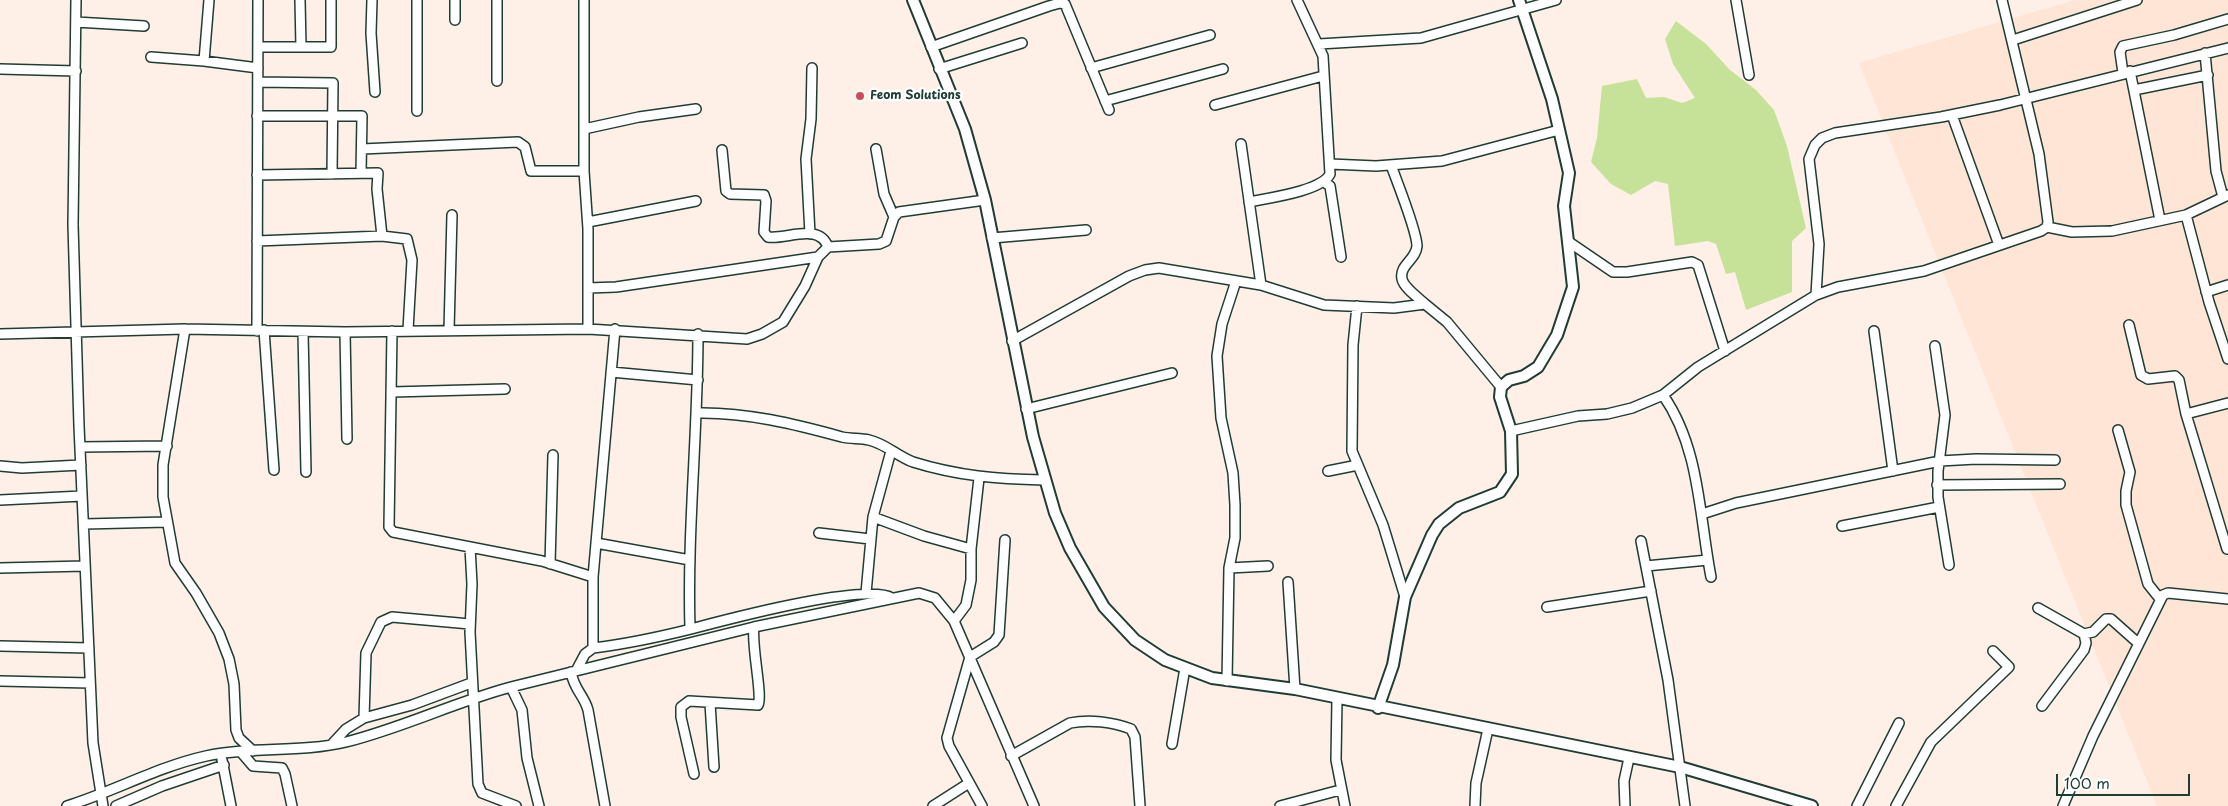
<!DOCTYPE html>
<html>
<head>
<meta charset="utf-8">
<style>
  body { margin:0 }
  #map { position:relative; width:2228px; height:806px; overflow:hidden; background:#fef0e6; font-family:"Playpen Sans",sans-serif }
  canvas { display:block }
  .scale { position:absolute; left:2056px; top:774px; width:134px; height:22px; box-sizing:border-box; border:2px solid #1f3d34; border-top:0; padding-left:6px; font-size:15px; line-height:18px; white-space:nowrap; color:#1f3d34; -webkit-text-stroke:4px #fff; paint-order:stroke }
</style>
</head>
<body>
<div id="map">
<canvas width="2228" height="806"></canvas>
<div class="scale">100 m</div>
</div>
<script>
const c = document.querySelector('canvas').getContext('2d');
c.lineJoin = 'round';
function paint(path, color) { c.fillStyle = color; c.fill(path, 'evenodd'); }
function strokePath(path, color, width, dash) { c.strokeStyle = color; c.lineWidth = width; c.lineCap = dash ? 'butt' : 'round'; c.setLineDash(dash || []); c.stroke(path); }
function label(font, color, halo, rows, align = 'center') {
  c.font = font + ' "Playpen Sans",sans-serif'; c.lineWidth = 4.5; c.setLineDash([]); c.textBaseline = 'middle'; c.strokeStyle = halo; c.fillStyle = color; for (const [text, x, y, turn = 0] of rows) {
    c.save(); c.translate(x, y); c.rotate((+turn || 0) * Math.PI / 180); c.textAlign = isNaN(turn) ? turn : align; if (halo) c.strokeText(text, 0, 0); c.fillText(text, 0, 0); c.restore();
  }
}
const built = new Path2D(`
  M2075 0H2228V806H2157L1859 63Z`);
const green = new Path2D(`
  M1676 21 1706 44 1730 70 1756 90 1774 110 1787 146 1806 228 1792 241V292L1746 310 1735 272 1726 274 1716 244 1708 241 1675 246 1668 184 1655 181 1631 195 1611 184 1591 162 1597 138 1602 86 1637 79 1646 98 1664 97 1682 103 1695 98 1673 64 1665 39Z`);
const minor = new Path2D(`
  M76 0 73 225 79 426 93 743 103 806
  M300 0 301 47
  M372 0 371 33 375 92
  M417 0V111
  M455 0V20
  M497 0V81
  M584 0V171L588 229V329
  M1736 0 1749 75
  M76 22 144 26
  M2013 40 2137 0
  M1319 44 1421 38 1556 0
  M258 47H331V0
  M931 47 1049 6 1060 3 1065 4 1109 110
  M2205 53 2216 171 2223 197
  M151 57 204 61 258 68
  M204 61 209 0
  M1091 68 1210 35
  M0 69 76 71
  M939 69 1022 43
  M2130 71 2160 220
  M2123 73 2120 52 2123 46 2174 35 2228 19
  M258 82 333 83 332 174
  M2134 90 2208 75
  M1105 101 1223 69
  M1215 105 1323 76
  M1952 115 1999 245
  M257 116H362L361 173
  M584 129 639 117 696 109
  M1241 144 1261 285
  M362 149 518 142 525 147 531 171H584
  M876 149 884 194 894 217
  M722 150 726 191 730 194 764 195 766 201 764 232 768 237C786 240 819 222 828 247
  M1330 164 1376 166 1442 161 1559 130
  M1391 165C1397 182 1417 231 1417 246 1416 260 1399 265 1402 279 1404 288 1419 298 1425 304
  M257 175 378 173 377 189 382 236
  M1324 182 1330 186 1341 257
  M1249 202C1268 198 1322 191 1330 174L1323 56 1297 0
  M2186 215 2209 302 2228 359
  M588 222 696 201
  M2047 227 2072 232 2112 231 2186 215 2228 195
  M810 234 806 159 811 119 812 68
  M992 238 1086 230
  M257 241 382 236 407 239 412 260 408 330
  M1569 242 1613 272H1627L1692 262 1698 265 1725 351
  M588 288 616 287 818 257
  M2206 292 2228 285
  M1816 295 1819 244 1809 159 1815 145 1822 138 1835 133 1941 117 2000 105 2228 48
  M1357 306 1353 345 1352 451 1383 525 1405 597
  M2129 325 2141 375 2148 379 2175 376 2179 380 2186 414 2227 549
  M185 329 163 465V497L175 563 196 593 219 633 229 659 234 684 236 730 239 738 253 751
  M264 330 274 470
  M449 330 452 215
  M257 331 258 0
  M392 331 389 527 393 532 542 561 593 577
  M1874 331 1893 471
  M303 332 306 472
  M345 332 347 439
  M0 334 185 329 345 332 588 329 747 339 762 334 783 322 805 286 818 257 828 247 879 244 886 241 894 217 899 212 985 200
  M1012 341 1129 276 1145 270 1159 268 1261 285 1324 305 1394 308 1425 304 1447 322 1501 387
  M1935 346 1945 415 1938 471V497L1949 565
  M611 372 698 380
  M392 392 505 389
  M1663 395C1700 448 1699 515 1711 577
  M1026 409 1172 373
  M697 413C746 412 795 424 842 437 851 439 860 438 869 440 886 444 897 456 913 462 958 476 997 479 1044 480
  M2186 414 2228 403
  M2118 430 2130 472 2126 491V505L2148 584 2160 599
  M1511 431 1578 416 1607 414 1632 408 1663 395 1698 367 1816 295 1838 287 1924 271 2041 231 2047 227 2048 222 2039 154 2002 0
  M80 447 167 446
  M0 466 22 468 81 465
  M1328 471 1358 465
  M1937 485 2060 484
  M0 500 82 496
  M1702 514 1736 503 1940 461 1976 459 2055 460
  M873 517 924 536 971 549
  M84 524 167 522
  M1842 526 1939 507
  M819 533 870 539
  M1641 541 1668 680 1685 806
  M596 543 690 560
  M470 547 472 584 470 632 478 784 482 793 516 806
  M550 564 553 455
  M1646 566 1708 560
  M0 568 85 566
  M1229 568 1268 566
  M1288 582 1295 689
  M866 593 873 517 891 451
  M1547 607 1651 591
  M2038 608 2084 634 2093 632 2106 619H2111L2138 643
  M954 621 966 605 971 580V549L979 478
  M690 629C687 531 698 432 698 334
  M0 646 89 648
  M593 648V577L615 329
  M576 671 585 654 593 648C626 644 659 637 691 629 725 620 866 582 892 598
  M571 672C574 690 584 695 588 710L605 806
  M0 681 90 683
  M1227 681 1229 568 1235 538V505L1233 473 1221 418 1217 356 1222 324 1236 281
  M511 687 522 710 527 758 539 806
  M1337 699 1336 760 1345 806
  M710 703 714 767
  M2042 706 2084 650 2086 643 2084 634
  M364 718 366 653 381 622 392 617 470 624
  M333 743 346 729 364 718 412 705 471 683
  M1172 744 1185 668
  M241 752 253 766 282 768 285 774 292 806
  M1011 756 1070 723C1089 719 1113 722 1131 729L1135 737 1140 806
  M222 760 231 806
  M694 774 681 717V707L689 701 758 705C763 696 751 645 754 627
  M67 806C115 791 157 767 206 756 251 746 301 753 346 742 402 728 455 702 511 687L754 627 919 593 935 598 954 621 1034 806
  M116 806 162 786 224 765
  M933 806 969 783
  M982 806 949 746 947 738 970 657 994 642 999 635 1005 540
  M1280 806 1340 790
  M1475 806 1476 783 1488 729
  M1625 806 1624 781 1629 758
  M1857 806 1899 723
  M1896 806 1931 742 2009 667 1993 651
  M2063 806 2093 736 2163 595 2168 593 2228 599`);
const tertiary = new Path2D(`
  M913 0 965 129 985 200 1033 437 1055 513 1070 548 1104 607 1135 640 1165 660 1212 678 1295 689 1680 767 1812 806
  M1378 708 1393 665 1405 597 1432 535 1439 524 1459 508 1500 492 1512 474 1511 431 1500 397 1501 387 1509 380 1524 376 1538 367 1557 335 1573 287 1564 206 1569 173 1552 99 1519 0`);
const markers = [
  [860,96,5,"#d1495b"]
];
const poiNames = [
  ["Feom Solutions",870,96]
];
paint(built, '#fee5d5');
paint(green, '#c6e198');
strokePath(minor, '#1f3d34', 12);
strokePath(tertiary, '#1f3d34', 14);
strokePath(minor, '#fff', 9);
strokePath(tertiary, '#fff', 10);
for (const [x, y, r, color] of markers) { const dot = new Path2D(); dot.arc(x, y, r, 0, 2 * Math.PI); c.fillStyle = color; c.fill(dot); strokePath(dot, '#fff', 2); }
label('bold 12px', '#1f3d34', '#fff', poiNames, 'left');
</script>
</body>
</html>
